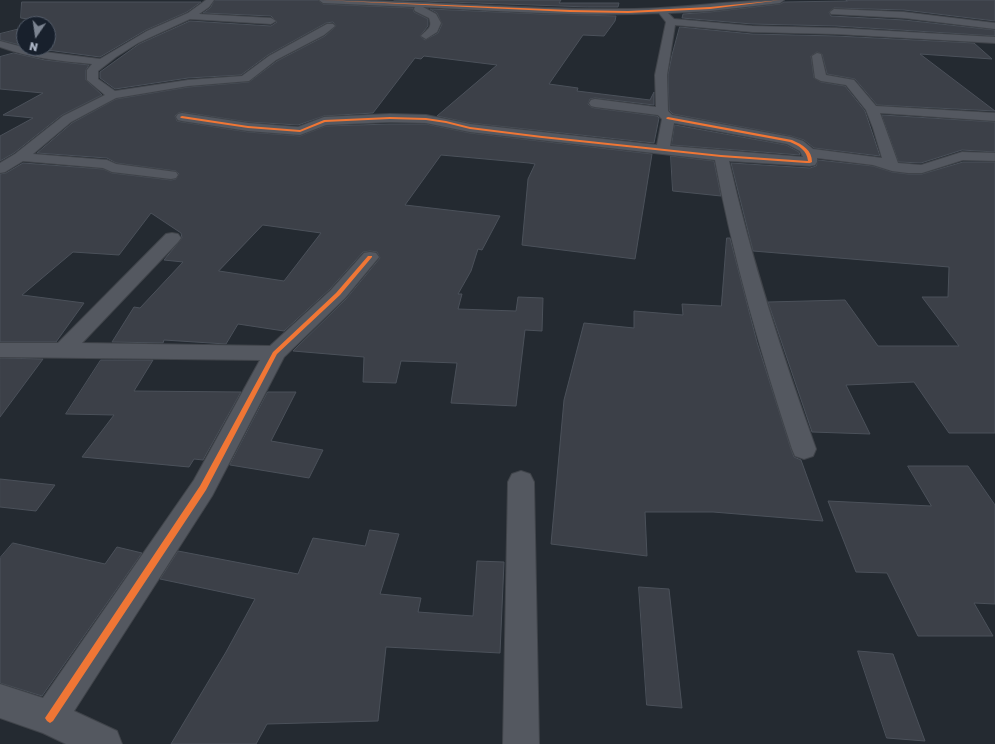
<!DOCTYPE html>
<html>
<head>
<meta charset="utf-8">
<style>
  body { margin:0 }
  #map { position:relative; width:995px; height:744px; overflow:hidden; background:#242a31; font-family:"Golos Text",sans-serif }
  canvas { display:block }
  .north { position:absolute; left:16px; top:16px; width:40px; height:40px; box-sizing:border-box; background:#18202c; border:1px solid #535c69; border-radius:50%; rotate:193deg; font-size:11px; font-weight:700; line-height:16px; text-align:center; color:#acb5c5 }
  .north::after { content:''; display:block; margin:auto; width:14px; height:18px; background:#7c8491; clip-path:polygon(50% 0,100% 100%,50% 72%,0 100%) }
</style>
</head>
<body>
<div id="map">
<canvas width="995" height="744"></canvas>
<div class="north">N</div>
</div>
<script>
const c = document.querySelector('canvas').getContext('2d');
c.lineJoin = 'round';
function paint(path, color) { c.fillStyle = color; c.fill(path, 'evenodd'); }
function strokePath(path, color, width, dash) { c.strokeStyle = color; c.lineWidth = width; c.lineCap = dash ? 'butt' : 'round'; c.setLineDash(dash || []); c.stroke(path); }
const building = new Path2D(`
  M215 0H318L323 4 413 8 414 12 428 19V26L420 36 425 40 438 33 442 24 437 13 430 9 541 14 616 16 615 21 604 36 583 35 549 84 578 88 577 91 650 100 654 92V105L595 98 590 99 588 104 591 107 595 108 657 116 659 118 654 143 470 123 437 116 497 65 424 56 421 59 415 58 373 113 324 116 298 125 248 122 182 112 178 113 175 116 177 121 182 122 248 132 300 136 326 126 390 124H426L470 133 652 154 635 259 522 245 528 179 535 164 529 163 441 155 405 205 500 216 482 250 478 249 471 271 458 294H462L458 309 516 311 518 297 543 298 542 331 525 330 516 406 451 403 457 363 401 361 396 383 363 382 364 357 293 351 346 299 380 258 377 252 370 251 363 252 330 289 284 331 238 324 226 344 164 340 163 343 112 342 134 307 140 308 183 262 164 260 182 238 181 233 151 213 119 255 73 252 22 295 84 303 56 342H0V174L6 173 23 163 103 169 112 173 171 180 176 179 179 174 176 171 116 163 107 158 37 153 72 123 116 99 188 87 249 82 277 61 325 36 336 26 333 22 326 23 268 55 241 75 188 78 115 89 100 78V72L139 44 190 21 271 26 277 22 271 16 203 13 210 8ZM263 225 321 233 284 281 219 271Z
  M394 0H561L559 3H619L618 7H588Z
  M846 0H995V21L904 10 834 8 829 12 831 16 904 20 995 30V36L836 26 752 24 682 18 683 14 710 12 780 4 784 2 847 1Z
  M22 2H201L187 12 146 30 100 57 32 48H48V24H40L49 22 21 18Z
  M680 27 752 34 836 36 974 43 992 59 920 54 995 111 877 105 855 79 827 74 822 54 817 52 811 56 814 78 821 82 845 86 865 111 880 156 814 148 804 140 791 136 673 114 669 110 668 75 672 55Z
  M24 28V46L0 40V34Z
  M14 53 45 60 89 65 86 70V80L102 95 62 115 14 153 0 161V136L33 118 3 115 43 93 0 89V57Z
  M882 115 995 122V152L962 150 921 163 899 162Z
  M675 125 786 145 799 152 800 155 672 145Z
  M671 156 714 161 721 196 673 191Z
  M818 160 873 166 892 172 908 174H922L963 162H995V433H949L914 382 846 385 870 434 812 432 768 302 845 300 878 346H959L922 297H948L949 267 753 251 731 163 810 168 816 166Z
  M727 238H730L757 342 791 449 794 457 801 460 823 521 713 512H645L647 556 551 544 564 400 584 323 634 328V311L683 315 682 304 721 306Z
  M0 358 43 359 0 417Z
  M101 360H153L134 391 241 392 203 460 194 459 189 467 82 457 114 415 66 414Z
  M268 392H296L271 441 323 450 309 478 230 465Z
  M908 466H968L995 505V604L974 603 993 636H918L887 573 856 572 828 501 931 506Z
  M0 479 55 485 36 511 0 507Z
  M370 530 399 534 380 594 421 598 418 612 473 616 477 561 504 562 500 653 386 647 378 721 267 724 256 744H171L226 652 255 599 160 579 178 551 298 574 313 538 365 546Z
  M13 543 105 564 117 547 142 553 42 696 0 683V558Z
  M639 587 669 589 682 708 647 705Z
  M858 651 893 654 925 741 887 738Z`);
const minor = new Path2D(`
  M206 0H214L209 7 199 14 271 18 276 21 271 24 190 19 138 43 116 57 98 71V79L115 91 188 80 242 76 269 56 327 24H333L335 26 324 35 276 60 249 81 188 86 116 98 71 122 33 154 107 160 116 164 176 172 178 175 176 178 171 179 112 172 103 168 23 161 5 172 0 173V163L15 154 63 116 105 95 87 80V70L92 64C61 61 30 58 0 47V41L37 51 100 59 147 31 188 13Z
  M319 0C422 0 524 10 627 9 680 9 732 0 784 0L780 3 710 11 668 13 674 19 752 26 836 28 995 37V43L836 34 752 32 675 25 667 75 668 111 672 115 791 137 803 141 813 149 882 158 873 128 866 110 846 85 821 81 815 78 812 56 817 53 821 54 826 75 854 80 876 106 995 113V121L880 113 898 163 921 165 962 152 995 153V161L963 160 922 173H908L892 171 873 165 817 158V162L815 165 810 166 729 161C751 259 782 354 816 449L813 456 804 459 795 456 792 449C761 354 733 258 715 160L470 132 426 123 390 122 326 125 300 135 248 131 182 121 178 120 176 117 178 114 182 113 248 123 298 127 324 117 390 114 426 115 470 124 657 145 662 119 658 115 595 107 591 106 589 103 591 100 595 99 656 107 655 75 666 22 659 13C581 17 502 11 423 7L436 14 441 23 437 32 426 39 421 36C427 29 433 28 429 18L415 11 414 9 415 7 323 3ZM674 123 787 144 800 151 803 157 670 146Z
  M834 9 904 12 995 23V29L904 18 831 14 830 12Z
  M172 233 178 234 181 238 178 242 82 343 270 346 331 290 364 253 370 252 376 253 379 257 345 298 284 357 212 496 74 711 117 731 122 744H66L43 733 0 718V684L43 698 194 480 260 360 0 357V343H58L166 234Z
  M521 471 530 474 534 482 539 744H503L508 482 512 474Z`);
const cycleway = new Path2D(`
  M322 0 570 10 628 11 710 7 781 0 710 9 628 13 570 12Z
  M182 116 248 126 300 130 324 120 390 117 426 118 446 121 470 127 542 136 721 155 808 161C807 150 799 146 790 142L667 119 666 118 668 117 792 140C803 145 812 150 812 162L810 163H806L721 157 542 138 470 129 446 123 426 120 390 119 325 122 300 132 248 128 181 118 180 117Z
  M368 256H372V257L340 295 277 354 206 490 53 721 50 723 47 721 45 718 47 715 200 486 273 352 336 293Z`);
paint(building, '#3c4048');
strokePath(building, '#4b515a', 1);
strokePath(minor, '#40444a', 2);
paint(minor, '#545860');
paint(cycleway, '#f07635');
</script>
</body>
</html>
